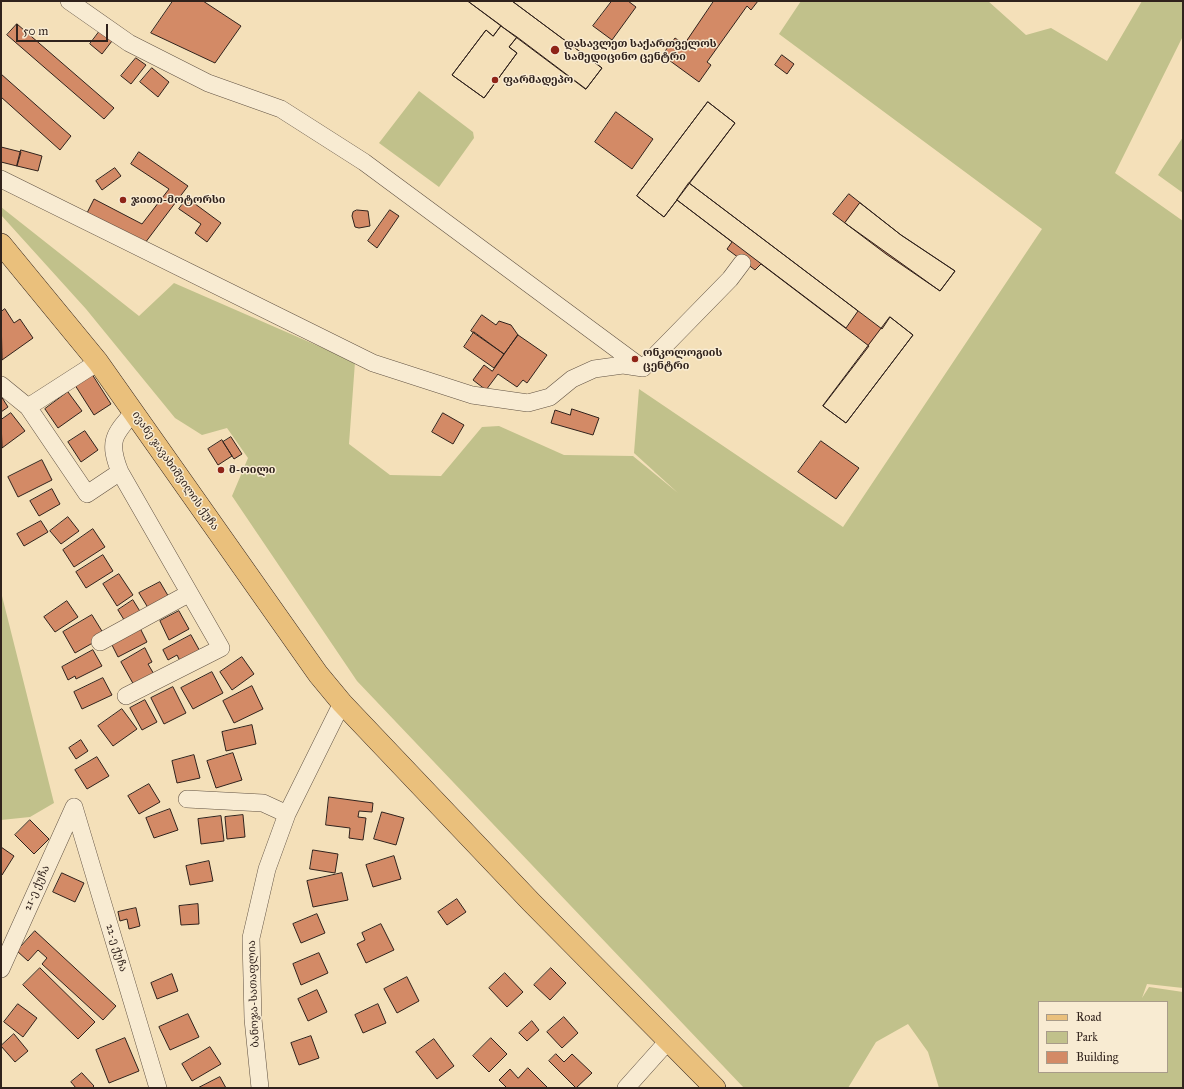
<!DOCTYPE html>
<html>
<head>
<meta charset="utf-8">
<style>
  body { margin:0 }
  #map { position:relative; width:1184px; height:1089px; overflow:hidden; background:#f4e0b9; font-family:"IM FELL Great Primer",serif }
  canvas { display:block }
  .frame { position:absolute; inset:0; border:2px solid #30221c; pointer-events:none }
  .legend { position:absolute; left:1038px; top:1001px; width:130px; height:72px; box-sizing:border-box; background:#f8ebd2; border:1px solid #a89b89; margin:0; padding:5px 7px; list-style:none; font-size:12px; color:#30221c }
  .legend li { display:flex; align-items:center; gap:8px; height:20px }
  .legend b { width:20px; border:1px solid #a89b89 }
  .scale { position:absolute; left:16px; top:24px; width:92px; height:18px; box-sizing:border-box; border:2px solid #30221c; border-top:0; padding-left:5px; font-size:12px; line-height:14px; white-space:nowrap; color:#30221c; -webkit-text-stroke:3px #f8ebd2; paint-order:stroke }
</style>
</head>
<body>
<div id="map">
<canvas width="1184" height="1089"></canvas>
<div class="frame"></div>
<ul class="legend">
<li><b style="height:5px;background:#eac07c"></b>Road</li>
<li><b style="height:11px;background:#c1c18b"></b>Park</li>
<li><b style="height:11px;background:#d38a66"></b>Building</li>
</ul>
<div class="scale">50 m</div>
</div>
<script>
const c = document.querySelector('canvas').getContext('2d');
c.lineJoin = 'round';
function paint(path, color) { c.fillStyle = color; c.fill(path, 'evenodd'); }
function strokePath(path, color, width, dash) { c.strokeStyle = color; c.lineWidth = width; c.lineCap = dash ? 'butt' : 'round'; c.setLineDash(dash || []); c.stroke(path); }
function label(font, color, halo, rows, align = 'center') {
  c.font = font + ' "IM FELL Great Primer","Noto Serif Georgian",serif'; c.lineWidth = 3; c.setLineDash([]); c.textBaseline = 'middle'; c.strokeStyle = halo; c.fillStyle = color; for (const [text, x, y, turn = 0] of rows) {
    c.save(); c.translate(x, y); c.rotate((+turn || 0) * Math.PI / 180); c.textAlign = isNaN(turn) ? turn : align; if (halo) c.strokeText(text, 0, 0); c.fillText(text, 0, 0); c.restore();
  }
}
const green = new Path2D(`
  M801 1H988L1026 35 1051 28 1107 61 1142 1H1183V36L1115 173 1183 221V988L1147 984 1142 998 1149 987 1183 992V1088H939L928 1052 908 1024 876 1042 848 1088H744L357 681 232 496 248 458 227 428 202 435 175 418 86 309 1 215V207L139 316 174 283 355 362 349 444 390 475 441 476 482 427 499 426 564 455 633 456 678 493 634 453 639 389 843 527 1042 229 779 34ZM1039 1002H1167V1072H1039Z
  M419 91 473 132 474 138 439 187 379 143Z
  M1183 137V193L1158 175Z
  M1 592 54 803 30 817 1 820Z`);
const building = new Path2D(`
  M173 1H203L241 26 215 63 151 33Z
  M468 1H512L602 68 586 89 517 37 509 47 517 53 484 98 452 75 486 30 493 36 501 26Z
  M468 1H512L602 68 586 89Z
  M612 1H628L636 7 612 40 593 26Z
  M714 1H758L751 10 747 6 707 62 711 65 699 82 662 55 675 38 684 44Z
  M17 24 114 108 104 119 7 35Z
  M501 26 517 37 509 47 517 53 484 98 452 75 486 30 493 36Z
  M99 32 112 41 102 54 90 44Z
  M782 55 794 64 787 74 775 65Z
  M136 58 146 65 131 84 121 76Z
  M152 68 169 82 158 97 140 82Z
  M1 74 71 136 60 150 1 97Z
  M708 102 735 123 689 183 882 329 890 317 913 335 846 423 823 406 869 346 761 264 755 270 727 249 732 242 677 200 664 217 637 196Z
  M708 102 735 123 664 217 637 196Z
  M616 112 653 139 632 169 595 142Z
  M1 147 21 152 17 166 1 162Z
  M21 150 42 156 38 171 17 166Z
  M139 152 188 186 145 243 87 213 94 199 142 224 169 189 131 164Z
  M115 168 121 176 102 190 96 181Z
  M689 183 858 311 846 328 677 200Z
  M849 194 901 235 955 271 940 291 886 254 833 214Z
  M187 198 221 223 207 242 195 233 201 224 179 209Z
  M860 203 901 235 955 271 940 291 845 223Z
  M357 210 368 211 370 226 359 228 355 227 352 216 353 212Z
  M390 210 399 216 377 248 368 241Z
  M5 309 14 323 20 319 33 338 2 360 1 312Z
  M482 315 496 325 499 321 511 325 518 335 504 354 471 331Z
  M890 317 913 335 846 423 823 406Z
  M474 332 504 354 494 368 464 347Z
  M518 335 547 355 527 383 523 380 517 387 498 374 486 390 473 380 484 365 492 371Z
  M90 371 111 404 94 415 73 382Z
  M68 392 82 411 58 428 45 409Z
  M1 396 8 407 1 412Z
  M572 409 599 418 593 435 551 423 555 410 570 415Z
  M11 413 25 431 2 448 1 420Z
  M443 413 464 425 453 444 432 432Z
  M85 431 98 450 81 462 68 442Z
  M231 437 242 454 234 459 223 442Z
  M222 440 232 456 218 465 208 449Z
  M821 441 859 468 836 499 798 472Z
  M42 460 52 480 18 497 8 477Z
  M52 489 60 504 39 516 30 501Z
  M68 517 79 531 61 544 50 531Z
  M41 521 48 532 24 546 17 534Z
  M93 529 105 547 74 567 63 550Z
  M103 555 113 571 86 588 76 572Z
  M119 574 133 595 117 606 103 584Z
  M160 582 170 599 150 611 139 593Z
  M133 600 141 613 126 623 118 610Z
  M67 601 78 617 55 632 44 617Z
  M179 611 189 629 169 640 160 621Z
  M92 615 105 636 75 653 63 632Z
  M140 628 147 642 118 657 111 643Z
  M191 635 202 655 182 665 177 655 168 660 163 650Z
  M145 648 152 662 148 664 155 676 135 687 121 662Z
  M93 650 102 666 76 679 75 676 68 680 62 667Z
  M242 657 254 674 232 690 220 672Z
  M212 672 223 693 193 709 181 688Z
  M103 678 112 695 82 709 74 692Z
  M252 686 263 709 234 723 223 701Z
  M173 687 186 713 164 724 151 698Z
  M145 700 157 722 142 730 130 708Z
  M122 709 137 729 113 746 98 726Z
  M252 725 256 744 226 751 222 732Z
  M81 740 88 751 76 759 69 748Z
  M233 753 242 780 216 788 207 761Z
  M194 755 200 778 177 783 172 761Z
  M97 757 109 776 87 789 75 770Z
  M149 784 160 802 139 814 128 796Z
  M329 797 373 803 372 812 359 811 358 817 366 818 363 840 349 838 350 828 326 825Z
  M170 809 178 830 154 838 146 818Z
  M382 812 404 818 396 845 374 839Z
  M243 815 245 837 227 839 225 817Z
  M221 816 224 841 201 844 198 819Z
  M30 820 49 839 34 854 15 835Z
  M1 847 14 856 2 875H1Z
  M313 850 338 854 335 873 310 869Z
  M394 856 401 879 373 887 366 865Z
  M209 861 213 881 190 885 186 866Z
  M62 873 84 883 75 902 53 892Z
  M342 873 348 900 313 907 307 881Z
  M457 899 466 912 447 925 438 912Z
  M198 904 199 924 181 925 179 906Z
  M136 908 140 926 129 929 127 919 120 921 118 912Z
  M317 914 325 933 301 943 293 924Z
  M381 924 394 950 366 963 357 944 365 940 362 933Z
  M35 931 116 1006 103 1020 42 964 47 958 38 950 28 961 17 951Z
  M319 953 328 973 301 985 293 964Z
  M40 968 95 1022 78 1039 23 985Z
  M551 968 566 983 550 1000 534 985Z
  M505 973 523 992 507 1007 489 988Z
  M172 974 178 991 157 999 151 983Z
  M407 977 419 1001 397 1013 384 989Z
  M317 990 327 1012 308 1021 298 999Z
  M18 1004 37 1018 23 1037 4 1022Z
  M378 1004 386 1023 363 1033 355 1015Z
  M188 1014 199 1037 170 1050 159 1027Z
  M564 1017 578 1033 562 1048 547 1032Z
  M532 1021 539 1030 527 1041 519 1033Z
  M14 1034 28 1051 15 1062 1 1046Z
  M311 1036 319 1058 299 1065 291 1043Z
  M125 1038 139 1071 109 1083 96 1050Z
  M491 1038 507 1054 489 1072 473 1056Z
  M434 1039 454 1066 437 1079 416 1052Z
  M210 1047 221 1064 192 1081 182 1064Z
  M556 1054 564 1062 572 1054 592 1073 576 1088 549 1061Z
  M528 1068 548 1088H507L499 1080 510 1069 518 1078Z
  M82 1073 94 1086 92 1088H76L71 1082Z
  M220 1077 226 1088H198Z`);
const minor = new Path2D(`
  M69 1 129 43 208 83 281 109 364 162 641 367
  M1 179 373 363 472 395 528 403 550 397 572 379 594 369 623 365 643 368
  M98 362 28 407 87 494 120 472
  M643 368 730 279 742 263
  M1 385 28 407
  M100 642 188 594
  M126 696 221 648 120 472C108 442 113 435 134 412
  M187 799 263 803 287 814
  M74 807 158 1088
  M1 969 74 807
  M260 1088 253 1019 251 938 267 869 287 814 342 703
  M626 1088 668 1041`);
const major = new Path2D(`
  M1 244 98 362 318 674 342 703 531 902 715 1088`);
const markers = [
  [555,50,5,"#8f2418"],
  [495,80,4,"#8f2418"],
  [123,200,4,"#8f2418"],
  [635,359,4,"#8f2418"],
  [221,470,4,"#8f2418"]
];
const poiNames = [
  ["დასავლეთ საქართველოს",564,44],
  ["სამედიცინო ცენტრი",564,57],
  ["ფარმადეპო",503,80],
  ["ჯითი-მოტორსი",131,200],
  ["ონკოლოგიის",643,353],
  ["ცენტრი",643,366],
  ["მ-ოილი",229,470]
];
const streetNames = [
  ["ივანე ჯავახიშვილის ქუჩა",175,471,55],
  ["21-ე ქუჩა",37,888,-66],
  ["22-ე ქუჩა",116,948,73],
  ["ბანოჯა-სათაფლია",254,994,-92]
];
paint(green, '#c1c18b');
paint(building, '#d38a66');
strokePath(building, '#30221c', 1);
strokePath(minor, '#615243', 18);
strokePath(major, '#30221c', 22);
strokePath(minor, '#f8ebd2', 17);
strokePath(major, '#eac07c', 21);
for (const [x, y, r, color] of markers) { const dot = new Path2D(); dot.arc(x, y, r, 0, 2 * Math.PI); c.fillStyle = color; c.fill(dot); strokePath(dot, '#f8ebd2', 1.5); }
label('bold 11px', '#30221c', '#f8ebd2', poiNames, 'left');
label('11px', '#30221c', '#f8ebd2', streetNames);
</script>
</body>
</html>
